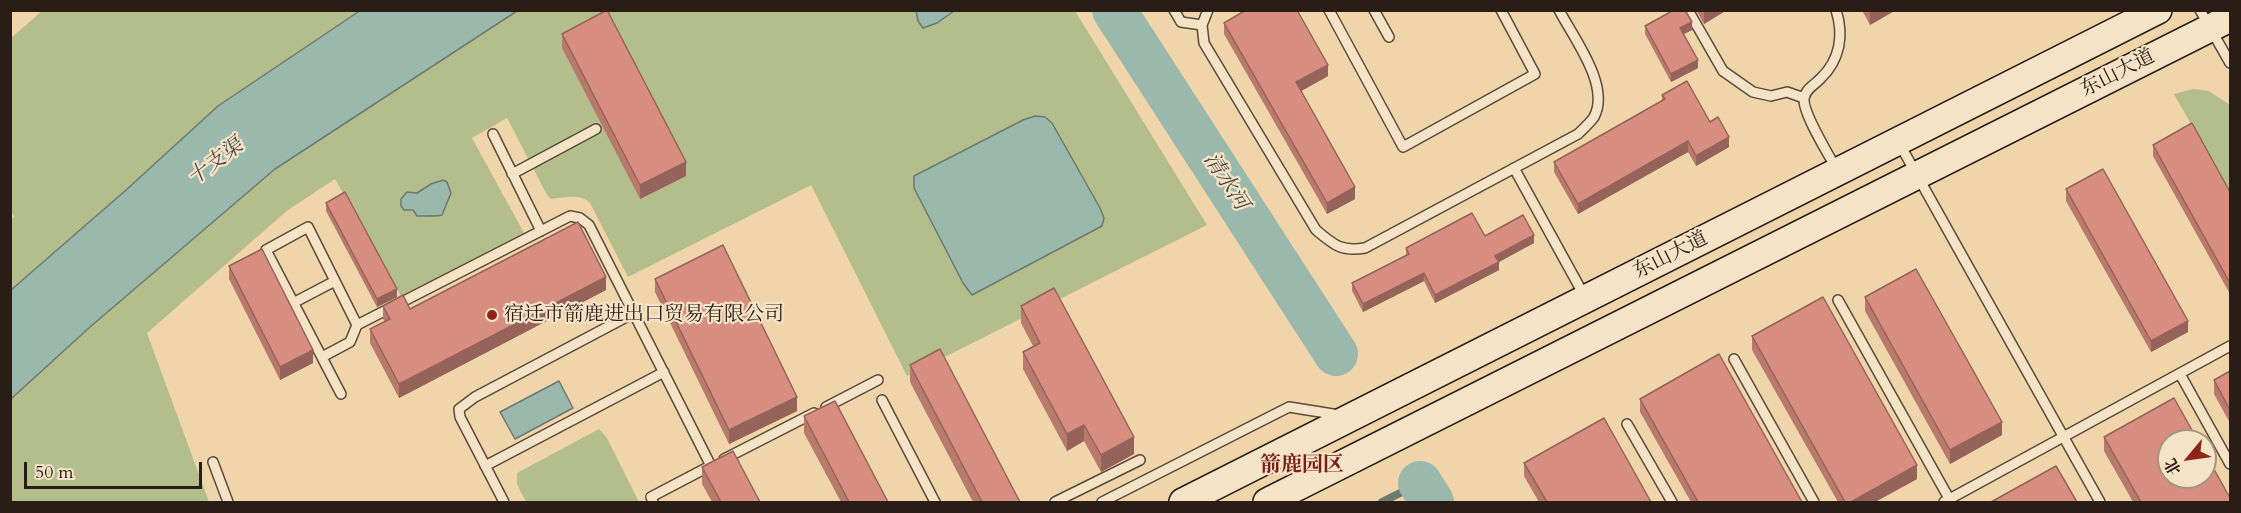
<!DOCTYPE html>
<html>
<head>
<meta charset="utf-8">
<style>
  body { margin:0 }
  #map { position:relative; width:2241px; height:513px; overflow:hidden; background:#f0d4aa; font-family:Cardo,"Noto Serif SC",serif }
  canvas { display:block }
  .frame { position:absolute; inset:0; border:12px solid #291d16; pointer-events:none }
  .north { position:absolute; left:2157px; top:429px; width:60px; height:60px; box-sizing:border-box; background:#f5e3c8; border:2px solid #a39481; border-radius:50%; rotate:241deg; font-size:16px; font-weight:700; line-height:24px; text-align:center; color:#291d16 }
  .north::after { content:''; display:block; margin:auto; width:21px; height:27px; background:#8f2418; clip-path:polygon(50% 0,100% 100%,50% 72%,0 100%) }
  .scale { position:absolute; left:24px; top:462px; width:178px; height:27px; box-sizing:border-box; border:3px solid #291d16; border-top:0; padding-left:8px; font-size:18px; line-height:21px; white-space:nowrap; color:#291d16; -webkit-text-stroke:4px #f5e3c8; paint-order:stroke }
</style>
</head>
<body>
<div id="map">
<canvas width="2241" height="513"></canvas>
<div class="frame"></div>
<div class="north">北</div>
<div class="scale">50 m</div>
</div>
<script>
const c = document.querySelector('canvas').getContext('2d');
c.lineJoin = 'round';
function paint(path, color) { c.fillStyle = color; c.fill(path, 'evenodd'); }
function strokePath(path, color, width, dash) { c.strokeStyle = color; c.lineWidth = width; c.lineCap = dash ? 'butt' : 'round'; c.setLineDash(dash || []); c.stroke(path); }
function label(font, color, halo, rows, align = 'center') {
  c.font = font + ' Cardo,"Noto Serif SC",serif'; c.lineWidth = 4.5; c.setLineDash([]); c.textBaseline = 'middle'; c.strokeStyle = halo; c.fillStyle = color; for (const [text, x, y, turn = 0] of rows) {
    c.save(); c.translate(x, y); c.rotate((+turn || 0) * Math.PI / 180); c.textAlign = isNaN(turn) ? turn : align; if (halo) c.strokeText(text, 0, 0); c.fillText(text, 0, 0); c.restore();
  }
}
const green = new Path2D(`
  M42 11H361L218 106 126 190 11 290 10 220 14 217 10 208 11 38Z
  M517 11H1075L1207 225 907 376 811 185 628 277 590 203C580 193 564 198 551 199L547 195 507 118 472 138 524 233 401 296 335 179 288 210 147 333 209 502H11L10 399 90 327 275 169Z
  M2193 89 2209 91 2230 105V193L2174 94Z
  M599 429 607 438 639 502H526L517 484V473Z`);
const water = new Path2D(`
  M361 10 517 11 275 169 90 327 11 399V290L126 190 218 106Z
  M916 11H954L937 23 923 28 918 21Z
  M1035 116 1045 117 1052 123 1100 208 1104 218 1102 226 972 295 963 283 914 188V176L1023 120Z
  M443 180 447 182 451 193 442 215C440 216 420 216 417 216L413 210H404L401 206V199L407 192 417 193 431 184Z
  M559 381 573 408 515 439 500 412Z`);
const stream = new Path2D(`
  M1382 502 1420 483`);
const river = new Path2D(`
  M1114 10 1336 354
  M1420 483 1432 502`);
const service = new Path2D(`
  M1174 10 1181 22 1202 25
  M1208 10 1202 25 1204 43 1316 230C1334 245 1341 252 1365 248L1578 134C1583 129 1590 123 1594 117 1611 86 1573 37 1559 10
  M1329 10 1403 147 1535 74 1501 10
  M1374 10 1389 37
  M1688 10 1723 71 1753 92 1771 96 1787 92 1804 98
  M1836 10C1844 35 1840 60 1821 78 1815 85 1805 89 1804 99 1803 114 1829 155 1837 170
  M2200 10 2230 63
  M493 134 541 231
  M1899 143 2100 502
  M1514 168 1585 297
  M512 174 596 129
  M1838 300 1951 502
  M293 303 335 281
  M322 357 350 342 357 325
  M1734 359 1814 502
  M2180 374 2230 464
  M341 394 266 250 308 227 357 325 570 216 580 218 589 225 711 466
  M882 400 935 502
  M826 407 878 380
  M1627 424 1672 502
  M724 459 814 413
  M213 462 228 502
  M485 466 664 372
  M504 502 460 417 459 409 475 397 634 313
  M653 502 651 497 712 465
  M1055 502 1140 460
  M1102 502 1289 407 1339 415
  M1944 502 2230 346`);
const secondary = new Path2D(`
  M1183 502 2158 10
  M1267 502 2230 18`);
const wall = new Path2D(`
  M1696 10H1727L1704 24Z
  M1862 10H1896L1870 25Z
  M1224 23 1328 76 1301 91 1355 199 1327 214 1224 34Z
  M1645 26 1692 30 1684 34 1698 68 1671 82 1645 34Z
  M562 34 686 176 640 199 562 48Z
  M1662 95 1710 122 1729 147 1696 166 1688 152 1578 214 1554 172V162L1662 101Z
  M2153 145 2230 192V294L2153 156Z
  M2066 189 2188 332 2151 352 2066 201Z
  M326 203 397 297 377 307 326 211Z
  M1485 236 1534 243 1499 262V270L1435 303 1424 281 1363 312 1352 291V283L1406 255V248Z
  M229 266 313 363 280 380 229 279Z
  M655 279 797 411 729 444 655 292Z
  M606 290 399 398 370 343V329L385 322 383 319V306L410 309Z
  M1865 297 2002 435 1950 464 1865 311Z
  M1021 306 1134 454 1101 472 1084 441 1067 451 1023 369V352L1033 346 1021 323Z
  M1752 336 1917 479 1875 502H1838L1752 350Z
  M910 365 1020 502H973L910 382Z
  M2230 371V423L2214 394V380Z
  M1640 399 1802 502H1691L1640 412Z
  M804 416 888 502H841L804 433Z
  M2104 437 2230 502H2133L2104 451Z
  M1524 463 1651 502H1539L1524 476Z
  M702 467 760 502H712L702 484Z`);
const shadedWall = new Path2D(`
  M1704 10H1727L1704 24Z
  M1871 10H1896L1870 25V11Z
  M1692 22V30L1680 36V28Z
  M1698 60V68L1671 82V74Z
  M1328 65V76L1296 94V82Z
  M1729 137V147L1696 166V156Z
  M1688 141V152L1578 214V204Z
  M686 162V176L640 199V185Z
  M1355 187V199L1327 214V203Z
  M1534 235V243L1495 264V256Z
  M1499 262V270L1435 303V295Z
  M1424 273V281L1363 312V304Z
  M606 277V290L399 398V384Z
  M397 289V297L377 307V299Z
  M2188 321V332L2151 352V341Z
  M313 350V363L280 380V367Z
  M797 397V411L729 444V430Z
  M2002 422V435L1950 464V450Z
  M1084 425V441L1067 451V434Z
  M1134 437V454L1101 472V455Z
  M1917 465V479L1875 502H1851Z`);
const building = new Path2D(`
  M607 10 686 162 640 185 562 34Z
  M1246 10H1297L1328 65 1296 82 1355 187 1327 203 1224 23Z
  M1674 10H1685L1692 22 1680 28 1698 60 1671 74 1645 26Z
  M1687 81 1710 122 1718 117 1729 137 1696 156 1688 141 1578 204 1554 162 1665 99 1662 95Z
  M2192 123 2230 192V283L2153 145Z
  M2103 169 2188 321 2151 341 2066 189Z
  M345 192 397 289 377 299 326 203Z
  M1472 213 1485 236 1523 215 1534 235 1495 256 1499 262 1435 295 1424 273 1363 304 1352 283 1409 254 1406 248Z
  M578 222 606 277 399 384 370 329 390 319 383 306 403 295 410 309Z
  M723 245 797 397 729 430 655 279Z
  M262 249 313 350 280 367 229 266Z
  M1916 269 2002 422 1950 450 1865 297Z
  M1054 288 1134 437 1101 455 1084 425 1067 434 1023 352 1040 343 1021 306Z
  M1823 297 1917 465 1851 502H1845L1752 336Z
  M940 349 1020 502H982L910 365Z
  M1719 354 1802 502H1698L1640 399Z
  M2230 371V410L2214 380Z
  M2174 398 2198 441H2169V477H2205V453L2230 498V502H2141L2104 437Z
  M835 401 888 502H849L804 416Z
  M1604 418 1651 502H1547L1524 463Z
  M733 451 760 502H721L702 467Z
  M2056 466 2077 502H1991Z`);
const markers = [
  [492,315,6,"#8f2418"]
];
const streetNames = [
  ["东山大道",2118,74,-27],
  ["东山大道",1671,256,-27]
];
const poiNames = [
  ["宿迁市箭鹿进出口贸易有限公司",504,315]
];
const waterNames = [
  ["十支渠",216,163,-37],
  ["清水河",1225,182,57]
];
const neighbourhoodNames = [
  ["箭鹿园区",1302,466]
];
paint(green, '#b4be8d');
paint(water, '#9ab8ab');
strokePath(water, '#6d7a6f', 1.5);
strokePath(stream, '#6d7a6f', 8);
strokePath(river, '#9ab8ab', 44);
strokePath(service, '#5b4b3b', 12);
strokePath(secondary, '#291d16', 30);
strokePath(service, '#f5e3c8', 9);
strokePath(secondary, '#f5e3c8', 27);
paint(wall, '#b97a6e');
paint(shadedWall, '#96635a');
paint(building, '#d78e80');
strokePath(building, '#96635a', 1.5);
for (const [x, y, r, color] of markers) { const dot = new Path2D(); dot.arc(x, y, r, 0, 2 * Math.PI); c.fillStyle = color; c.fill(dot); strokePath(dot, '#f5e3c8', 2); }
label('20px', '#291d16', '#f5e3c8', streetNames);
label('20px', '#291d16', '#f5e3c8', poiNames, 'left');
label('italic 21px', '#4b4c43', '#f5e3c8', waterNames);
label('bold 21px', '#7a1f14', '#f5e3c8', neighbourhoodNames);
</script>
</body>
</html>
